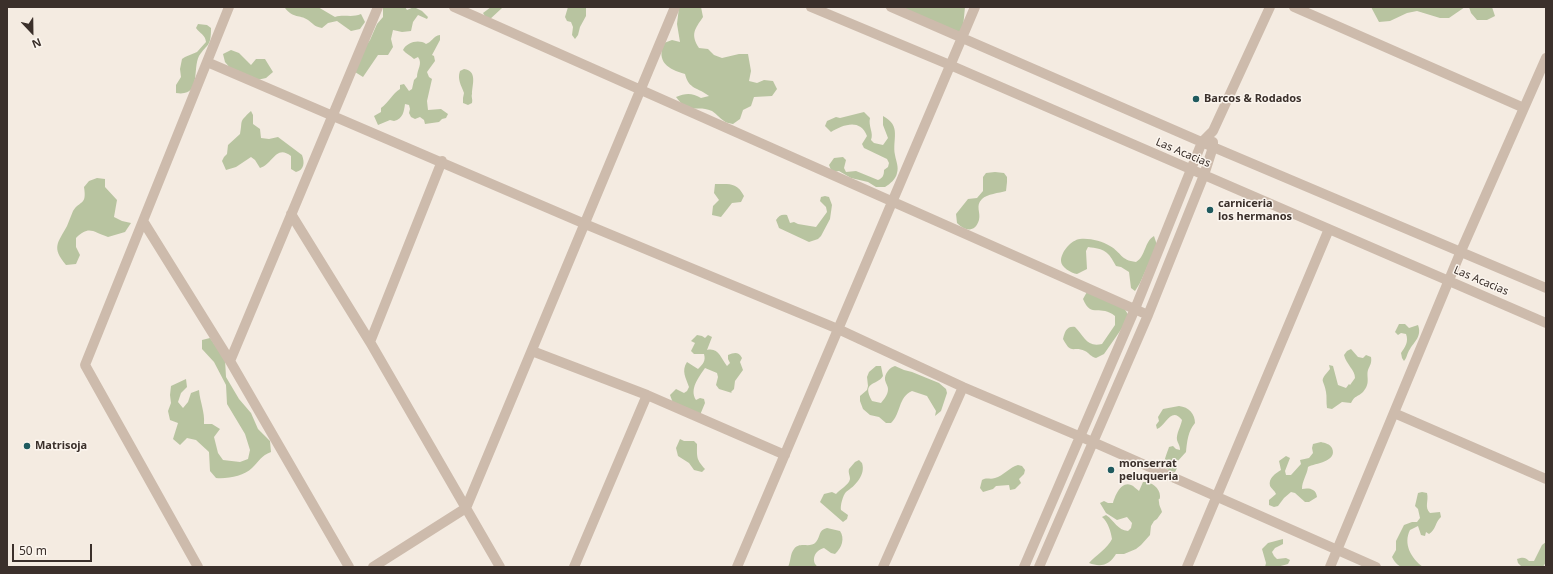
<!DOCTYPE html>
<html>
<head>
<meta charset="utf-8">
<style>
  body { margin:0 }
  #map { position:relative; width:1553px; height:574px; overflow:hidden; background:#f4ebe1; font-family:"Noto Sans",sans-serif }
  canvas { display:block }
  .frame { position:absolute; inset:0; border:8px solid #3b302b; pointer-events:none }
  .north { position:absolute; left:12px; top:12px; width:40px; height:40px; -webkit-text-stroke:3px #fbf5ee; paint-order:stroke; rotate:158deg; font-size:11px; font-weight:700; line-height:16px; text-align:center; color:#3b302b }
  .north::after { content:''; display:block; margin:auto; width:14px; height:18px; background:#3b302b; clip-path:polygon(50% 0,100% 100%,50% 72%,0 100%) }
  .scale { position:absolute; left:12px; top:544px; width:80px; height:18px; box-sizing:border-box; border:2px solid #3b302b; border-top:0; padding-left:5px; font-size:12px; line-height:14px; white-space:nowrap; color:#3b302b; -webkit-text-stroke:3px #fbf5ee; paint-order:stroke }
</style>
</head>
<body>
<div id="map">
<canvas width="1553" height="574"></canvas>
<div class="frame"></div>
<div class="north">N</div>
<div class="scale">50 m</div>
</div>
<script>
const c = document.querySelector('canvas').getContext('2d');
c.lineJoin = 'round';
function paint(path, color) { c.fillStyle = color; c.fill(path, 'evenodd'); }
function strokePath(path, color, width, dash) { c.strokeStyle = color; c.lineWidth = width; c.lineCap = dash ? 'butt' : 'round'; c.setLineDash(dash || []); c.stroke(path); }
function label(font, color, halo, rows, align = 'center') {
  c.font = font + ' "Noto Sans",sans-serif'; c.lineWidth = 3; c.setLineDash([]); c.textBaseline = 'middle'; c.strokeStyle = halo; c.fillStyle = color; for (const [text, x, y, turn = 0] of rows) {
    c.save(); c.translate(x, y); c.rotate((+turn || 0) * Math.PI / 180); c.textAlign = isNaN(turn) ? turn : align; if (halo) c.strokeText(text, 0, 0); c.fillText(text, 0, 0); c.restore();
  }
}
const green = new Path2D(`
  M286 7H318L335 17C344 14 352 18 361 14L365 22 360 29 351 31 337 21 328 23 322 28C313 26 314 24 308 20 299 14 294 19 285 8Z
  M383 7H405L407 10 414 7 422 11 428 17 427 19 418 15 413 22 411 31 402 32 393 30 391 39 393 47 388 55H378L363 77 355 72 365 47 370 40 377 24 383 17Z
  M491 7H506L502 8 488 21 483 13Z
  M568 7H586V16L580 27 578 35 575 39 572 35 573 27 571 22 567 21 565 17Z
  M679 7H701L703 17C695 29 690 34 699 48L708 49 714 55 722 58 739 54H748L751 71 749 81 757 83 764 80 773 81 777 89 772 96 754 97 751 106 743 110 740 119 733 124C730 123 726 123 724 121 719 118 717 114 712 111 696 104 690 116 676 97 686 93 692 93 701 98L709 96C698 87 689 90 685 74 668 69 656 62 664 43L672 40 680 42 677 24Z
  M883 7H965L962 38Z
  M1371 7H1465L1449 18H1440L1417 11 1407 13 1390 21 1379 22Z
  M1469 7H1492L1495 16 1487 20H1477L1471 13Z
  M198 24 207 25 211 28C211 48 207 43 199 56 192 70 202 97 176 93V85L181 77 180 69 182 59 185 57 197 52 206 42C205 34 200 34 196 28Z
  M440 35V40L432 55 434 56 435 61 427 72 429 77 432 79 427 101 428 110 441 109 448 114 446 118 442 119 439 122 425 124 424 120 420 117 415 119 411 117 409 113 410 109 409 105 405 104C404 111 403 119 394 121L390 120 378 125 374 116 381 112V108C389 102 392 94 400 89V85L404 84 409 91 412 89 414 80 417 77C417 69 423 64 418 57L414 59C410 55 406 54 403 50 407 42 419 39 426 44 432 42 433 36 440 35Z
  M231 50 239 53 251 65 256 59H265L273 72 266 78 257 80 231 69 225 62 223 54Z
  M464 69C478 71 472 85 472 94 471 97 473 99 472 103L468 105 463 103V98L464 93C461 85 457 79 460 71Z
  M251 111 253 115V124L260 129 261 138 269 139 278 137 302 155C305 163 304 170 296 172L291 169V156C276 144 273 164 260 168L255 160 251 157 236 167 226 170 222 161 224 157 227 154 228 145 240 134C243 120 238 123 251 111Z
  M864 112 870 118C868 126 874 133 871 140L874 143 883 145 888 138 883 125V116C902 126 892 139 895 155 896 161 899 167 897 173 896 179 890 184 885 187H876L868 182 851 178 839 171 834 172 831 170 829 165 834 158 843 157 846 160 844 168 846 172 856 171 878 180C883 178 884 175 884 170L888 167 889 163 887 159 864 148 862 144 867 136C860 118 843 125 831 132L825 126 827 121 836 117 840 118Z
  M995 172 1004 173 1007 177V182L1006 191C999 193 987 194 982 199 975 206 981 212 979 220 975 233 965 231 957 223L956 214 968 199 977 198 983 191V177L986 173Z
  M97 178 105 179V187L117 200 114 217 122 221 131 223 125 232 108 237C93 232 89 225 76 238V247L80 255 76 264 66 265C51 247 58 243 67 226 69 221 71 216 73 211 80 200 87 206 84 187L89 181Z
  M715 184C729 184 737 182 744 196L741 202 732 203 721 217 712 215 713 206 719 200 714 193Z
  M825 196 829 197 832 205 830 219 821 236 818 239 809 242 779 228 776 220C779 215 782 214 787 215L790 223 794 222 798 224 816 227 827 212 826 207 820 201 821 197Z
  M1154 236 1157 245 1140 283 1135 291 1131 288 1129 272 1121 267 1116 266C1108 251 1105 249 1088 247L1086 251 1087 269 1077 274C1071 273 1061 267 1061 261 1061 252 1071 240 1080 239 1090 238 1102 241 1110 246 1122 253 1120 260 1136 262 1146 256 1144 242 1154 236Z
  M1088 290 1124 308 1129 316 1127 321 1104 354 1096 358C1091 357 1089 353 1085 351 1073 345 1072 356 1063 339 1065 331 1067 326 1075 327 1084 336 1087 348 1102 344L1115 325V316C1101 304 1091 319 1083 299Z
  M1399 324H1405L1409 328 1418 325C1422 336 1415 341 1410 349 1407 353 1407 358 1404 361L1402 358 1401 353C1405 347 1409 342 1406 334L1401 333 1398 335 1395 332Z
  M697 335 702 336 705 338 708 335 712 337 707 350C718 347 721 358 727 366L730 363 728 359V355C734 353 738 351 742 358L740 362 743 370 735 381 734 389 731 392 732 393 719 389 716 385 718 377 717 373 705 368C699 377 689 389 696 400L700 398 704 399 705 403 700 415 673 403 670 395 676 389 684 393 687 391 689 387C686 378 681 371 687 362L698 369C703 364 706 361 704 354H694L691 351 695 343 691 341Z
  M210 338 225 359 226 377 239 399 251 413 258 429 270 441 271 452C261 456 260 460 252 468 244 476 228 479 216 478L210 471 209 452 196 440 187 438 180 445 173 439 178 423 170 420 168 411 171 403 170 395 171 386 186 379 187 387 181 393 178 402 183 408 188 402 191 393 199 390C200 402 205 412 204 424H212L220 429 214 437 218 453 223 460 240 462 248 459 250 450 245 434 227 404 226 385 214 362 202 349V340Z
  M1351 349 1358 357 1363 358 1366 355 1371 357C1372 363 1370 365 1368 370 1366 377 1371 383 1363 392 1358 397 1355 395 1351 403L1342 402 1332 409 1327 408C1326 402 1327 397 1326 392 1324 378 1318 383 1330 369L1329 365 1333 366 1338 385 1346 388 1349 384 1350 385 1355 378C1355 370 1346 364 1344 355L1347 351Z
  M876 366H881L883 376C877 386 861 381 872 401L881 403C884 399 888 395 888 389 888 386 886 384 885 380 884 374 890 367 895 366L904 370 912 372 939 383 946 389 947 393 941 411 935 416 936 411 927 396 912 391C898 397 901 414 891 423H886L879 417 870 415 863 409 860 401V396L867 390 868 386 867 377 869 372Z
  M1179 406C1189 407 1195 414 1195 423 1188 431 1187 442 1186 452L1176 463 1177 468 1175 472C1158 469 1166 457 1169 447L1173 446 1176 449 1180 450C1180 445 1178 444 1177 440 1176 434 1181 426 1182 420 1171 406 1166 426 1157 429L1156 425 1159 421 1158 417 1163 409Z
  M680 439 684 441H694L697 444C697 457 696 459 705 469L702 472 694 470 689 463 678 456 676 448Z
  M1321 442C1325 443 1330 444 1332 448 1338 462 1315 463 1308 467 1307 475 1302 481 1302 489 1308 488 1316 488 1317 497L1309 502H1305L1295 493 1291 492 1284 498 1278 506 1274 507 1269 505V500L1276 494C1275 491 1271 488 1270 486 1268 478 1276 473 1281 470L1279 461 1286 456 1290 458 1285 471 1286 475H1291L1301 464 1300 460 1309 458 1313 453 1312 448 1313 444Z
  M859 460 862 463C866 475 855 486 846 492 843 495 840 506 841 510L848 515 847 519 843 522 820 502 824 494 832 492 836 494C840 489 849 485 850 479 850 475 848 473 849 469L855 462Z
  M1018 465 1022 466 1025 470 1024 474 1019 479 1021 483 1015 489 1010 490 1009 485 996 486 993 489 983 492 980 488 982 480C987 477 990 480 995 478 1003 476 1010 467 1018 465Z
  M1143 482C1150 481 1160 487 1160 496 1160 502 1158 496 1159 502 1159 506 1161 508 1162 512L1157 519 1154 521 1151 526 1150 535 1141 545 1136 549 1124 554H1116C1110 564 1102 568 1089 563 1095 556 1108 548 1112 539 1111 532 1108 522 1102 517L1106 515C1115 521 1117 530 1128 531L1131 528 1132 523 1127 517 1117 520 1106 513 1100 503 1104 501 1108 503H1113C1115 496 1121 481 1131 485 1134 486 1136 489 1139 491Z
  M1422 492 1427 493C1429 501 1424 507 1430 513L1440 512 1441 517C1435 522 1436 530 1429 534L1426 532 1425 536 1421 535 1418 526 1410 530C1403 544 1411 558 1423 567H1413L1412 566C1402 570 1396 565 1392 557L1396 550V541L1404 525 1412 522H1417L1420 518 1418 509 1415 506 1418 493Z
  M827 528 840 531C845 538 842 548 835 554L831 553 824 548C815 550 810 561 818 567H788C791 561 790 554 794 549 800 541 810 549 816 542 821 536 818 530 827 528Z
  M1283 539V544L1275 548 1272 552 1274 556 1277 559 1286 558 1290 560 1288 564 1277 567H1265L1266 563 1262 549 1268 543Z
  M1546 542V562L1543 567 1521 566 1518 563 1517 559C1523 557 1525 557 1529 561H1534L1542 545Z`);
const street = new Path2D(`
  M454 7 1148 315
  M811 7 950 65 1546 323
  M891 7 1213 147 1546 288
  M1294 7 1524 108
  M207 62 585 224 838 329 963 387 1093 442 1376 567
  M291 214 370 342 500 567
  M143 221 230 361 349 567
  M370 342 442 161
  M532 351 647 395 785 455
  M230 361 378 7
  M1394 413 1546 479
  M198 567 85 365 229 7
  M373 567 466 508 675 7
  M574 567 647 395
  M737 567 975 7
  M883 567 963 387
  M1024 567 1137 304 1202 142 1213 131 1270 7
  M1039 567 1148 315 1204 175 1213 147V142
  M1187 567 1329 229
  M1330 567 1461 251 1546 58`);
const markers = [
  [1196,99,4,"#1f5a5e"],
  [1210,210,4,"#1f5a5e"],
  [27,446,4,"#1f5a5e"],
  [1111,470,4,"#1f5a5e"]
];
const poiNames = [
  ["Barcos & Rodados",1204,99],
  ["carniceria",1218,204],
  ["los hermanos",1218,217],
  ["Matrisoja",35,446],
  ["monserrat",1119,464],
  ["peluqueria",1119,477]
];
const streetNames = [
  ["Las Acacias",1183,153,23],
  ["Las Acacias",1481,281,23]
];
paint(green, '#b8c4a0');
strokePath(street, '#cdbbac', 10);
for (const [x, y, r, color] of markers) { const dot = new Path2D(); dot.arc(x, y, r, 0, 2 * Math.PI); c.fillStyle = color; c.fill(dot); strokePath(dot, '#fbf5ee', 1.5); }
label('bold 11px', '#3b302b', '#fbf5ee', poiNames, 'left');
label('11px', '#3b302b', '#fbf5ee', streetNames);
</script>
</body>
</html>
